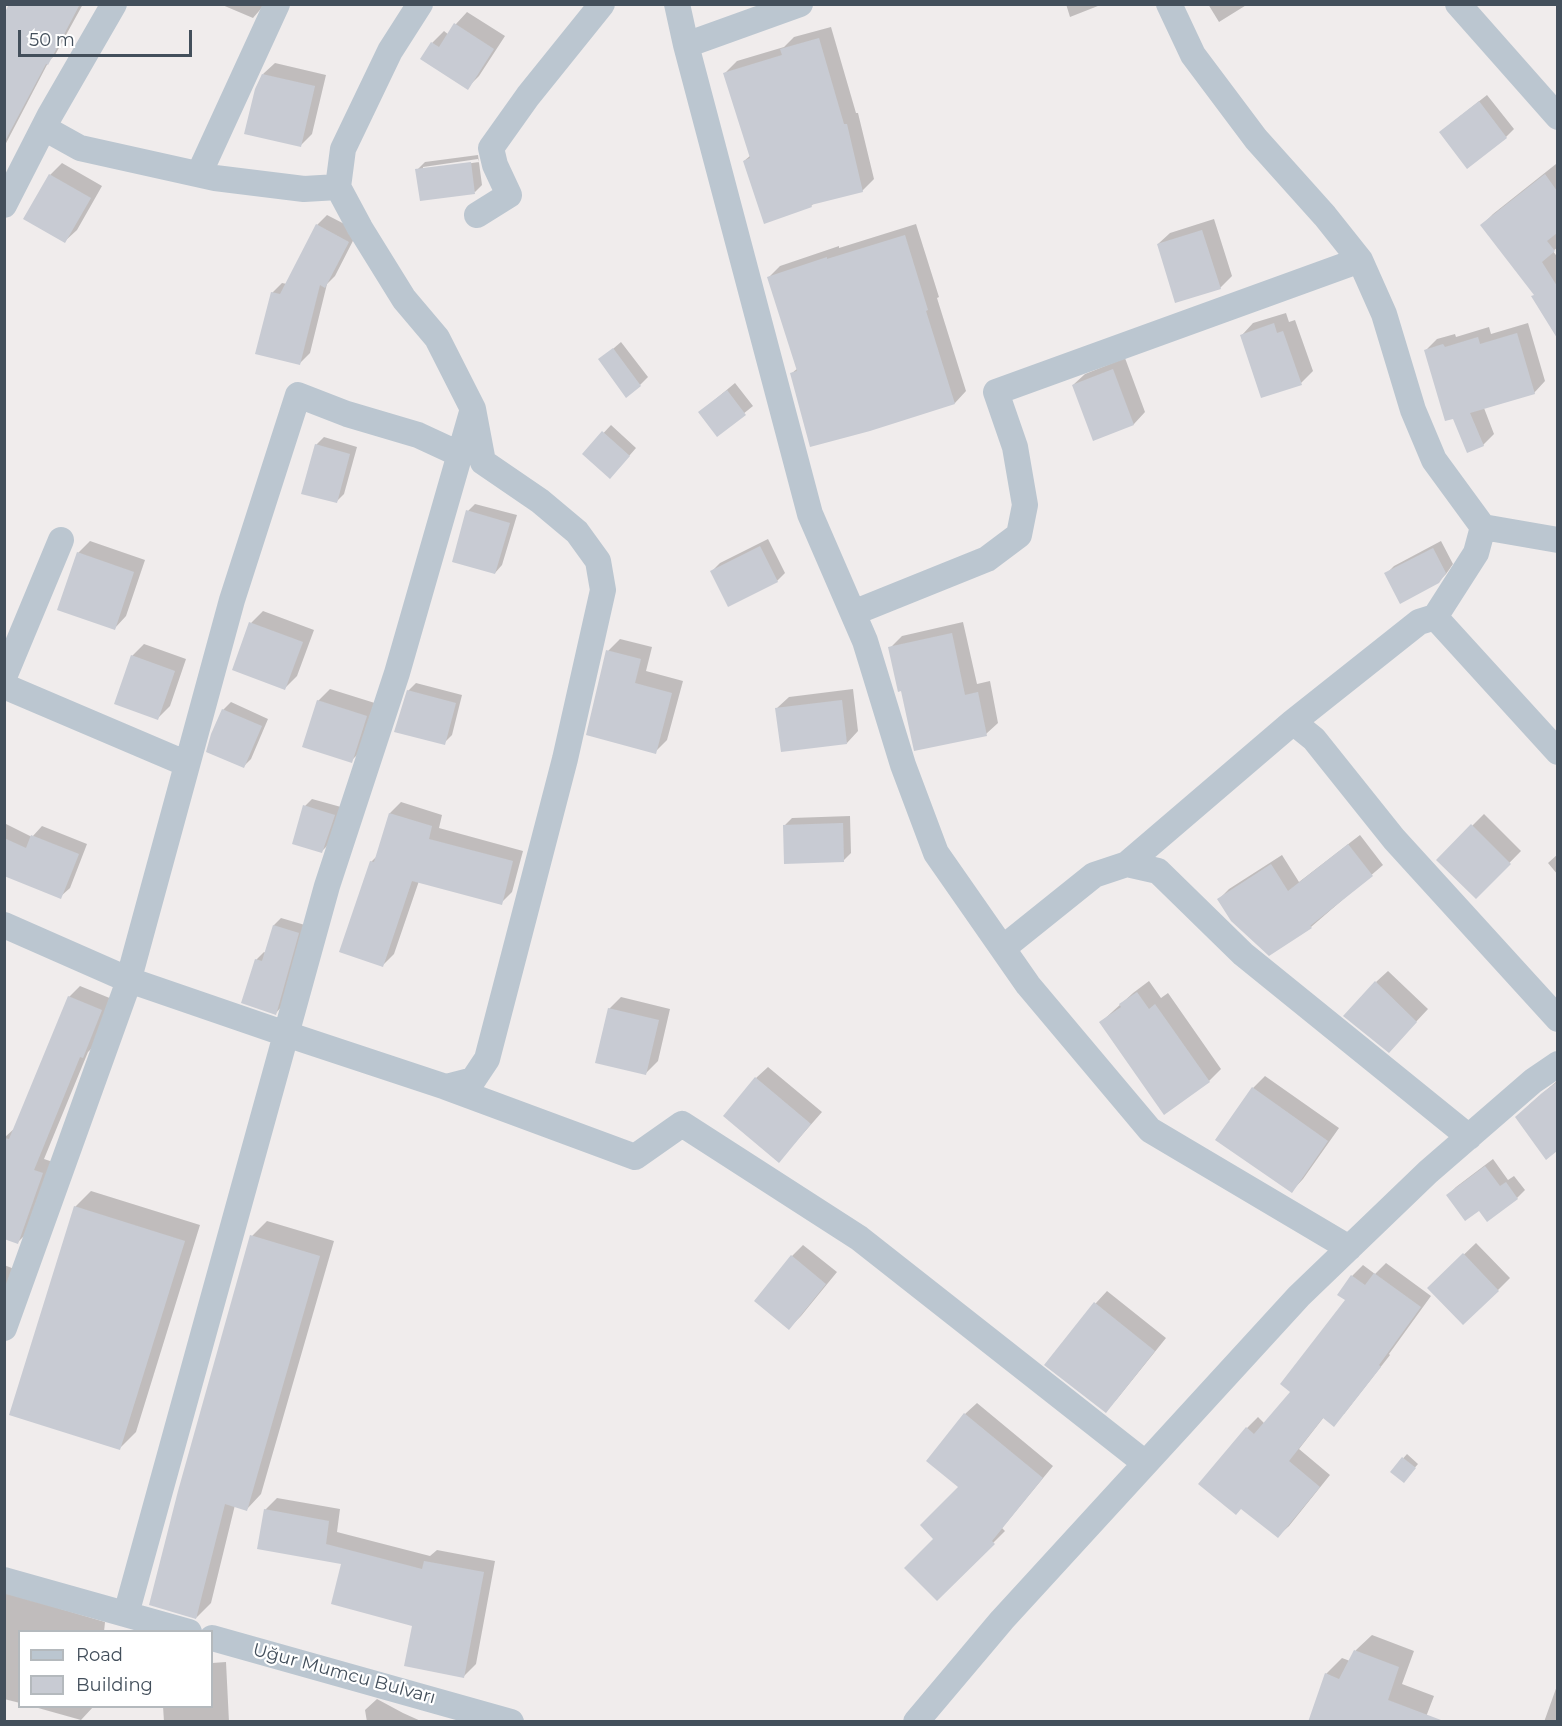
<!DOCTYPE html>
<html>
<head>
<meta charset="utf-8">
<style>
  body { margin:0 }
  #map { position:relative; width:1562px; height:1726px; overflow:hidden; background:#f0ecec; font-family:Montserrat,sans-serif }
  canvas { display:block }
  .frame { position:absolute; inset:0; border:6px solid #434f5b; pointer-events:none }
  .legend { position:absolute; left:18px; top:1630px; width:195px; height:78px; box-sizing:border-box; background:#fff; border:2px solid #b4b9bd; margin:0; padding:8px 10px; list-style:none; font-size:18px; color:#434f5b }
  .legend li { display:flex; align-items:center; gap:12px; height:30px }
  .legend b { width:30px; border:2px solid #b4b9bd }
  .scale { position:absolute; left:18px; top:30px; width:174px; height:27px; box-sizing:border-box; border:3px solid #434f5b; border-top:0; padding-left:8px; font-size:18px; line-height:21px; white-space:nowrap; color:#434f5b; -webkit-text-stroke:4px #fff; paint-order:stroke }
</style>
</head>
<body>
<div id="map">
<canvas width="1562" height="1726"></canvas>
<div class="frame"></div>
<ul class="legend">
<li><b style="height:8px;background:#bbc6d0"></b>Road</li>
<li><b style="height:16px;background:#c8cbd3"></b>Building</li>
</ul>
<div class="scale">50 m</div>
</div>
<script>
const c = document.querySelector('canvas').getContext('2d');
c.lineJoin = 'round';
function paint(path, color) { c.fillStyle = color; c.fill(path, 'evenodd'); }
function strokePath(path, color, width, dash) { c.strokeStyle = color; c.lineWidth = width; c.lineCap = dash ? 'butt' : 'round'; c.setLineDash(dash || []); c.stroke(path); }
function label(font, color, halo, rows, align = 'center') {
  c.font = font + ' Montserrat,sans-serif'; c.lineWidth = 4.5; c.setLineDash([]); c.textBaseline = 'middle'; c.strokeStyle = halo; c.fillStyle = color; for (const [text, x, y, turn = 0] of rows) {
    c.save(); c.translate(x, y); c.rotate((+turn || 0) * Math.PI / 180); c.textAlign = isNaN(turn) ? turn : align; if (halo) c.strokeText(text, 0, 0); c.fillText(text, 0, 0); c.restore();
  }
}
const shadow = new Path2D(`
  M12 4H83L55 55 49 61 4 147V18Z
  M220 4H265L253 18Z
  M1066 4H1103L1070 17Z
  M1208 4H1248L1219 22Z
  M467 12 505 36 479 76 467 88 432 43 444 31 449 35 456 24Z
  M831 27 856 113H858L874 179 862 191 814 203 811 206 744 161 751 155 725 73 737 61 784 47 794 37Z
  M275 63 326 75 312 134 300 146 263 74Z
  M1487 95 1514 129 1506 137 1449 125Z
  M478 155 482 185 475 192 417 170 425 162ZM478 159 479 162 423 170V167Z
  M62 163 102 186 77 230 65 241 50 175Z
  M1556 164 1558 247 1553 251 1558 258V316L1549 321 1536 294 1482 225 1493 214Z
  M327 215 358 231 335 276 327 284 310 353 299 364 272 293 282 283 287 284 317 225Z
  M1214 219 1232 276 1220 288 1158 244 1170 233Z
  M916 224 939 297 937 298 966 391 955 403 792 373 798 368 769 277 780 266 839 246V248Z
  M1286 313 1289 322 1295 320 1313 371 1301 383 1242 335 1253 323Z
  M1528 323 1545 381 1534 393 1484 408 1494 434 1483 445 1426 350 1437 339 1455 334 1456 337 1489 327 1491 334Z
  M621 342 648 377 640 385 600 360Z
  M1125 358 1145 412 1134 424 1094 439 1073 385 1085 374Z
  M735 383 753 406 717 435 700 412Z
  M611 425 636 448 617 470 584 454Z
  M324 437 357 447 344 494 336 502 316 445Z
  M475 504 517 515 502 565 495 573 468 511Z
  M768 539 785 573 777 581 712 571 720 563Z
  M90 541 145 560 126 616 115 628 78 553Z
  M1441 541 1453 564 1446 574 1438 582 1386 574 1394 566Z
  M263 611 314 630 297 676 285 688 251 623Z
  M963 622 977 684 990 681 998 723 986 734 902 689 890 648 902 636Z
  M620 639 652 647 646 671 683 681 667 740 655 752 608 651Z
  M144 644 186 659 170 706 158 718 132 656Z
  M416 683 462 695 452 735 444 743 408 691Z
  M330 689 378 704 363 749 351 761 318 701Z
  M853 689 858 731 847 743 777 708 789 697Z
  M231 702 268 719 251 759 243 767 223 710Z
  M312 799 341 807 329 844 322 851 305 806Z
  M401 802 442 815 439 828 523 851 512 892 501 903 419 881 394 954 383 965 371 862 378 855 390 813Z
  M1484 814 1521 851 1476 897 1438 860Z
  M850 816 851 853 843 861 785 825 792 818Z
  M4 823 32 837 42 826 87 844 70 888 60 897 4 874Z
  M1360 835 1383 865 1311 927 1219 899 1229 889 1282 855 1299 882Z
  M1558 854V875L1548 863Z
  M281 918 305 925 283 1005 276 1013 256 960 264 952 266 953 274 925Z
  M1388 971 1428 1009 1400 1039 1376 982Z
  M1149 981 1161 998 1168 993 1221 1069 1209 1081 1165 1113 1101 1022 1133 993Z
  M80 986 112 999 94 1046 88 1052 44 1159 53 1162 29 1231 18 1242 4 1138 16 1127 69 997Z
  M621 997 670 1009 658 1061 646 1073 609 1009Z
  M768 1067 822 1112 779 1161 756 1078Z
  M1265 1076 1339 1128 1303 1179 1292 1191 1253 1088Z
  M1558 1080V1150L1547 1158 1529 1105Z
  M1493 1159 1508 1180 1514 1176 1525 1190 1517 1198 1488 1220 1479 1209 1448 1195 1456 1187Z
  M91 1191 200 1225 136 1432 120 1448 75 1207Z
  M267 1221 334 1241 261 1494 247 1509 235 1505 211 1603 196 1618 252 1236Z
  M1476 1243 1510 1278 1498 1290 1429 1288Z
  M803 1245 837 1272 801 1316 789 1328 792 1256Z
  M1386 1263 1431 1296 1389 1354 1390 1355 1344 1414 1324 1417 1299 1449 1330 1475 1289 1526 1278 1536 1241 1507 1200 1484 1247 1428 1258 1417 1265 1424 1292 1392 1347 1300 1339 1294 1352 1276 1363 1265 1375 1274Z
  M4 1265 17 1270 4 1304Z
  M1107 1291 1166 1338 1117 1399 1106 1411 1047 1365 1096 1303Z
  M977 1403 1053 1466 1002 1528 1005 1531 937 1599 935 1539 960 1487 965 1414Z
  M1407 1454 1418 1464 1407 1477 1392 1471Z
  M277 1498 340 1509 337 1532 430 1556 437 1550 495 1561 476 1664 464 1676 413 1625 343 1563 265 1510Z
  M4 1592 105 1622 104 1632H20V1703L4 1699Z
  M1372 1635 1414 1651 1402 1684 1434 1696 1424 1722 1326 1674 1342 1658 1350 1661 1356 1650Z
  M226 1662 229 1722H164L163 1706H212V1663Z
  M1558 1683V1722H1544Z
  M377 1699 403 1713 423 1722H367L365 1710Z
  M31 1706H94L81 1720Z`);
const building = new Path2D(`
  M9 4H80L48 65 46 64 4 143V14Z
  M454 23 494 49 468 90 420 59 431 42 439 47Z
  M819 38 844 124H847L863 192 811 205 812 207 764 224 743 161 750 158 723 73 782 55 780 49Z
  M262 74 315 86 301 147 244 134 255 89Z
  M1479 101 1507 138 1467 169 1439 132Z
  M471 162 475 194 420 201 415 169Z
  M49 174 91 198 65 243 23 219Z
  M1545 174 1557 191V233L1547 241 1555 251 1542 262 1557 286V338L1531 296 1534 295 1480 225Z
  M316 224 349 242 325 288 320 285 300 365 255 354 271 292 280 294Z
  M1202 230 1221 289 1175 303 1157 244Z
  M905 235 928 310 926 311 955 404 870 431 810 447 790 373 797 371 767 277 827 257V259Z
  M1274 323 1277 333 1283 331 1302 385 1261 398 1240 335Z
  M1517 333 1535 394 1470 413 1484 446 1467 453 1453 419 1445 421 1424 350 1443 344 1445 347 1478 337 1480 344Z
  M613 348 641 386 626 398 598 359Z
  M1113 369 1134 425 1093 441 1072 385Z
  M727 390 746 415 717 437 698 412Z
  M602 431 630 456 610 479 582 454Z
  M315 444 350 454 337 503 301 494Z
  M466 510 510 523 495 574 452 562Z
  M760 546 778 582 728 607 710 571Z
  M1433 548 1446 573 1439 583 1400 604 1384 573Z
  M77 552 134 572 115 630 57 610Z
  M249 622 303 642 285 690 232 670Z
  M952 633 965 695 978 692 987 736 914 751 901 691 898 692 888 647Z
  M606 650 641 659 635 683 672 693 656 754 586 735Z
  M131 655 175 671 158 720 114 704Z
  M407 690 456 703 445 745 394 732Z
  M317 700 367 716 352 763 302 747Z
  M842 700 847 744 781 752 775 708Z
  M222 709 262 726 244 768 206 752 211 734Z
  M303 805 335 815 322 853 292 844Z
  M389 813 432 826 429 839 513 861 502 905 412 881 383 967 339 952 370 861 374 862Z
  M843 823 844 862 784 864 783 825Z
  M1471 824 1511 864 1476 899 1436 860Z
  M31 835 79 854 61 899 4 876V838L26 848Z
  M1348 844 1373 876 1310 926 1312 928 1269 956 1231 921 1217 899 1271 864 1288 891Z
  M273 925 299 933 276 1015 241 1003 255 959 262 961Z
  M1375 981 1417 1022 1389 1053 1343 1016Z
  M1137 992 1149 1009 1155 1004 1210 1082 1164 1115 1099 1022 1121 1007 1119 1004Z
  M68 996 102 1010 83 1058 80 1057 34 1170 43 1173 18 1244 4 1239V1138L9 1139Z
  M608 1008 659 1020 646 1075 595 1063Z
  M755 1077 811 1124 779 1163 723 1116Z
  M1557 1082V1151L1546 1160 1515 1117 1542 1093Z
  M1252 1087 1328 1141 1292 1193 1215 1140Z
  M1485 1166 1500 1186 1506 1182 1518 1199 1487 1222 1479 1211 1465 1221 1446 1195Z
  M74 1206 185 1241 120 1450 9 1415Z
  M250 1235 320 1256 247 1511 225 1504 196 1619 149 1605 178 1491Z
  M1463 1253 1499 1291 1463 1325 1427 1288Z
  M791 1255 826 1284 789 1330 754 1301Z
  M1374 1273 1421 1307 1379 1365 1381 1367 1334 1427 1323 1418 1289 1461 1320 1487 1278 1538 1241 1509 1236 1515 1198 1484 1246 1427 1254 1434 1290 1392 1280 1384 1345 1300 1337 1295 1351 1275 1365 1285Z
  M1094 1302 1155 1351 1106 1413 1044 1365Z
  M964 1413 1043 1478 992 1541 995 1544 937 1601 904 1568 933 1539 920 1525 958 1487 926 1461Z
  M1402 1457 1416 1468 1404 1483 1390 1472Z
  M264 1509 329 1521 326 1544 422 1569 424 1561 484 1572 464 1678 404 1666 412 1626 331 1604 341 1564 257 1549Z
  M1354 1650 1399 1667 1388 1700 1441 1720 1440 1722H1308L1325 1673 1339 1679Z`);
const minor = new Path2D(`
  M677 4 686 45 810 514 865 641 903 765 936 853 1028 985 1150 1130 1349 1248
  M1169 4 1193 55 1256 139 1325 216 1360 260 1384 314 1413 410 1434 460 1483 527 1558 540
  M1458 4 1558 117
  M686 45 800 4
  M44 128 80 148 215 178 304 189 338 187
  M199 174 277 4
  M4 205 50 115 114 4
  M477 215 509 195 495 165 491 148 528 96 602 4
  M853 613 987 559 1019 535 1025 505 1015 447 996 392 1360 260
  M1435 617 1558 752
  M4 677 61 540
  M4 686 187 764
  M1293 722 1314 739 1394 839 1558 1019
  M1127 864 1293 722 1419 622 1435 617 1476 553 1483 527
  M4 925 129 980 286 1034 446 1087 473 1080 487 1059 565 759 603 590 598 561 577 532 540 501 483 462 473 409 437 338 404 299 360 228 338 187 343 149 390 51 420 4
  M1003 948 1094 875 1127 864 1158 871 1243 954 1469 1137
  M446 1087 635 1157 682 1124 859 1238 1145 1463
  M4 1328 126 989 232 600 298 395 347 414 418 435 459 454
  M4 1580 189 1632
  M126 1614 327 886 397 673 472 412
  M212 1638 511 1722
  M916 1722 1002 1620 1299 1296 1428 1172 1533 1081 1558 1064`);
const streetNames = [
  ["Uğur Mumcu Bulvarı",344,1674,15]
];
paint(shadow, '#0003');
paint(building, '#c8cbd3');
strokePath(minor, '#bbc6d0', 26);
label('18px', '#434f5b', '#fff', streetNames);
</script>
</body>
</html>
